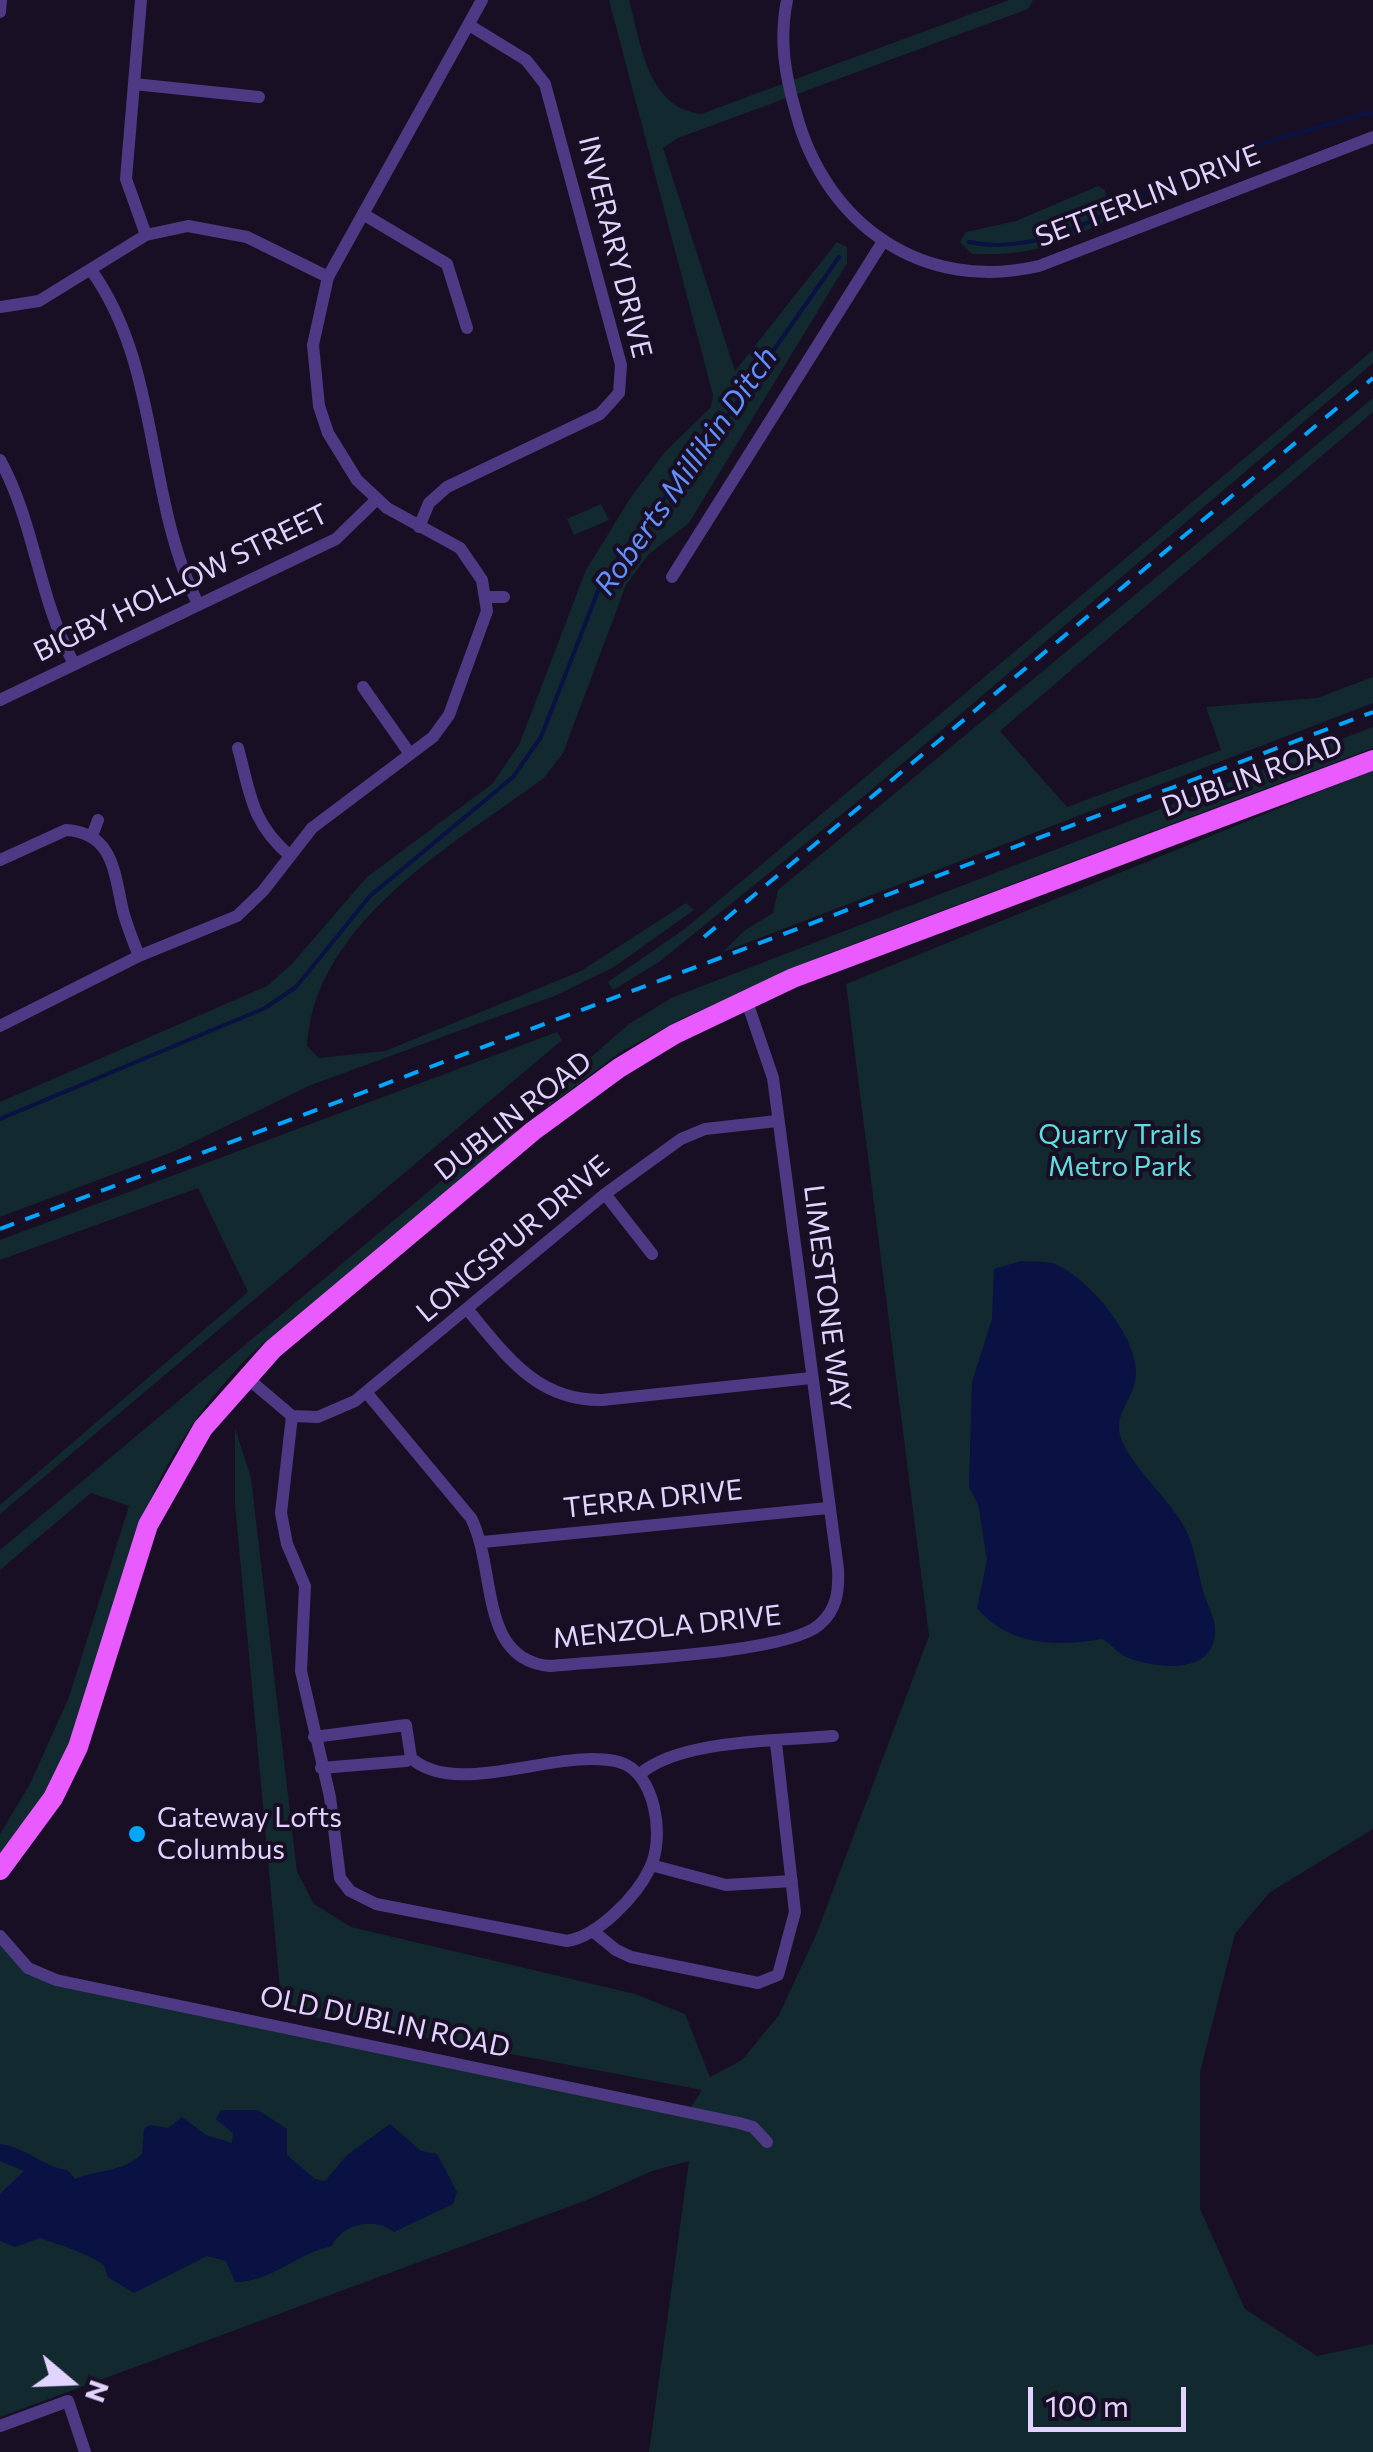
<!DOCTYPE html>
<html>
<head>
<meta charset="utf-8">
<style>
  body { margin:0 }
  #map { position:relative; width:1373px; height:2452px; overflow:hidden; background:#180f25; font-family:Commissioner,sans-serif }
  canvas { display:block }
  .north { position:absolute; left:20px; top:2332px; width:100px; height:100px; -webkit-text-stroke:8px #180f25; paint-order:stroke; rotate:109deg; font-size:28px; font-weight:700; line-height:40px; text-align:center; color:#e2d3ff }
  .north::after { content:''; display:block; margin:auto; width:35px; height:45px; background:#e2d3ff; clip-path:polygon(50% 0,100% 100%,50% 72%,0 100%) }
  .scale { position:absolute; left:1028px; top:2387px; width:158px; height:45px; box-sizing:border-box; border:5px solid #e2d3ff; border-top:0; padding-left:12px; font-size:30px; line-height:35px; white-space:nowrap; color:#e2d3ff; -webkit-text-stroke:8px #180f25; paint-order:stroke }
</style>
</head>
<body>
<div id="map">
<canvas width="1373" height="2452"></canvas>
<div class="north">N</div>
<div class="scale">100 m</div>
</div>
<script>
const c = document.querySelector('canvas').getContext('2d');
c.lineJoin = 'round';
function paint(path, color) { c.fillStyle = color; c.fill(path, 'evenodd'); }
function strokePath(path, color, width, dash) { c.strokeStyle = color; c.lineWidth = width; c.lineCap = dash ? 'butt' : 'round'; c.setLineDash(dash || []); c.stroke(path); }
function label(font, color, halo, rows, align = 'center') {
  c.font = font + ' Commissioner,sans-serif'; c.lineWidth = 8; c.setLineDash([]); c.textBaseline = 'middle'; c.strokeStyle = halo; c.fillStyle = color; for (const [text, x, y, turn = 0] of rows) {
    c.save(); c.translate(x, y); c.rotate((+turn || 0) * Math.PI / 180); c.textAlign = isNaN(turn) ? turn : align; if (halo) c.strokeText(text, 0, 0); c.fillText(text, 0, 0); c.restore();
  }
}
const green = new Path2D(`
  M609 0H629C641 44 647 107 701 114L1009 0H1033L1028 9 678 138 663 148 735 371 837 242 847 247V263L689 523 648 555 626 585 563 753 544 778C453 845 315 921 307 1046L319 1058 385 1051 581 971 686 903 694 910 614 967 557 995 311 1085 175 1151 0 1217V1102L267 986 291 965 367 877 492 784 519 745 586 570 631 497 664 453 711 407 713 395Z
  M1098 186 1105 190 1110 219C1058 245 1031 256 972 254L960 242 966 232 1016 221Z
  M1373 350V363L863 797 659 962 613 990 608 982 686 928Z
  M1373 398V412L1000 731 1067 807 1221 750 1206 707 1317 698 1373 677V703L723 952 744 931 773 913 778 890Z
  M601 504 609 520 574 535 567 519Z
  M1373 727V748L824 955 683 1018 619 1053 546 1108 541 1101 629 1024 671 998Z
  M1373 770V1829L1269 1893 1235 1934 1200 2072V2209L1245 2309 1317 2356 1373 2344V2452H649L689 2161 652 2171 587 2200 0 2417V1944L27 1971 686 2115 702 2090 282 2011 235 1504V1428L251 1478 297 1872 314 1904 351 1927 635 1994 685 2014 710 2077 742 2060 779 2015 816 1935 929 1636 846 984Z
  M557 1032 562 1040 0 1514V1505L248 1292 198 1188 0 1260V1240Z
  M509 1124 517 1132 253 1352C209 1396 174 1446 149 1503 113 1585 100 1676 63 1758 47 1793 23 1824 0 1855V1834L30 1784 69 1697 129 1506 91 1493 0 1570V1550Z`);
const water = new Path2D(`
  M1021 1261C1031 1262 1043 1261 1052 1263 1087 1275 1138 1337 1136 1374 1135 1402 1108 1415 1124 1445 1138 1474 1171 1500 1187 1532 1195 1550 1198 1572 1203 1591 1206 1602 1214 1616 1215 1627 1218 1677 1156 1669 1126 1657 1117 1653 1112 1644 1102 1639 1056 1647 1009 1646 977 1608L987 1560 978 1504 969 1487 972 1382 992 1319 994 1269Z
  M221 2110H258L287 2129V2155L315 2179 325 2181 347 2155 390 2124 421 2151 437 2154 457 2192 453 2204 394 2232C376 2217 342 2223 332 2246 295 2254 272 2282 235 2282L226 2261 207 2256 134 2293 108 2277 104 2265C82 2251 63 2246 40 2238L15 2247 0 2241V2194L24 2171 0 2161V2144C25 2147 44 2167 67 2170L75 2179C99 2169 122 2173 142 2154L144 2129 150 2125 168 2128 182 2117 206 2135 232 2143 233 2133 216 2119Z`);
const stream = new Path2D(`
  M969 242C1053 260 1136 192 1212 162 1263 141 1319 127 1373 112
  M0 1119 265 1008 296 987 370 896 513 777 541 737 598 591 622 552 712 438 839 257`);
const minor = new Path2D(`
  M141 0 126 179 146 235
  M787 0C779 40 785 75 796 113 826 225 923 293 1039 266L1373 137
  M0 12 1 0
  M134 84 259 97
  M363 214 447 264 467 328
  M91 270C161 367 145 498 198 604
  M0 307 39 301 146 235 188 226 247 237 328 277
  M0 460C35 524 38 596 73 662
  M419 527 429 503 447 487 600 414 619 393 621 365 545 84 526 60 469 25
  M672 577 882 243
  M487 597H504
  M363 687 410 754
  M0 700 336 539 376 500
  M238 748C251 796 251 822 290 856
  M92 836 98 820
  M0 860 66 830C114 833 114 873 123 911 127 926 133 941 139 956
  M0 1026 139 956 237 916 263 891 312 828 433 737 449 715 487 611 482 580 460 548 387 508 357 480 328 433 319 406 313 345 328 277 482 0
  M605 1194 652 1254
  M467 1309C506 1355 536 1401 602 1400L811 1378
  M246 1377 292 1416
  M366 1392 471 1518C497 1569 478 1660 550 1666 604 1660 784 1655 819 1625 837 1610 839 1591 838 1569L773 1078 746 999
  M292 1416 281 1513 287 1544 305 1586 301 1671 330 1797 340 1878 350 1891 376 1904 567 1941C598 1936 636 1897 650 1868 665 1838 656 1772 619 1762 560 1746 458 1800 411 1758
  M292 1416 318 1417 355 1401 605 1194 681 1139 705 1129 777 1121
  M483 1542 828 1508
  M314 1737 406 1725 411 1758 406 1761 321 1768
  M640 1774C680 1739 779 1741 833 1736
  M651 1865 726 1885 792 1881
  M594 1932 616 1950 631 1957 758 1983 778 1975 795 1912 776 1743
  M0 1936 28 1968 56 1980 739 2123 753 2127 767 2142
  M0 2426 68 2401 85 2452`);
const primary = new Path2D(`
  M0 1870 53 1798 78 1747 148 1525 203 1428 273 1349 533 1131 619 1068 675 1034 793 978 1373 760`);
const rail = new Path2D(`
  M704 937 1373 378
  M0 1229 1373 712`);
const markers = [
  [137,1834,10,"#01a7fd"]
];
const streetNames = [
  ["SETTERLIN DRIVE",1148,196,-21],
  ["INVERARY DRIVE",615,247,76],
  ["BIGBY HOLLOW STREET",181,583,-26],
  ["DUBLIN ROAD",1252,776,-20],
  ["DUBLIN ROAD",513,1116,-38],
  ["LONGSPUR DRIVE",513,1239,-40],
  ["LIMESTONE WAY",827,1298,83],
  ["TERRA DRIVE",653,1499,-6],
  ["MENZOLA DRIVE",667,1627,-6],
  ["OLD DUBLIN ROAD",385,2022,12]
];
const parkNames = [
  ["Quarry Trails",1120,1135],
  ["Metro Park",1120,1167]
];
const poiNames = [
  ["Gateway Lofts",157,1818],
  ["Columbus",157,1850]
];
const waterNames = [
  ["Roberts Millikin Ditch",686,471,-55]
];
paint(green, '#12292f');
paint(water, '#0a1143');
strokePath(stream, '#0a1143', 4);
strokePath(minor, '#4e3a84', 12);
strokePath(primary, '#e95aff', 20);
strokePath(rail, '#01a7fd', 4, [15, 12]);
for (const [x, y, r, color] of markers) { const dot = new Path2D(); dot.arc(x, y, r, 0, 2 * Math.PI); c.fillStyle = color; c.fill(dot); strokePath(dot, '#180f25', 4); }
label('28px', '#e2d3ff', '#180f25', streetNames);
label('28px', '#5edfde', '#180f25', parkNames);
label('28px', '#e2d3ff', '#180f25', poiNames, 'left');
label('italic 30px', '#6190ff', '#180f25', waterNames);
</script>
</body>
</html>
